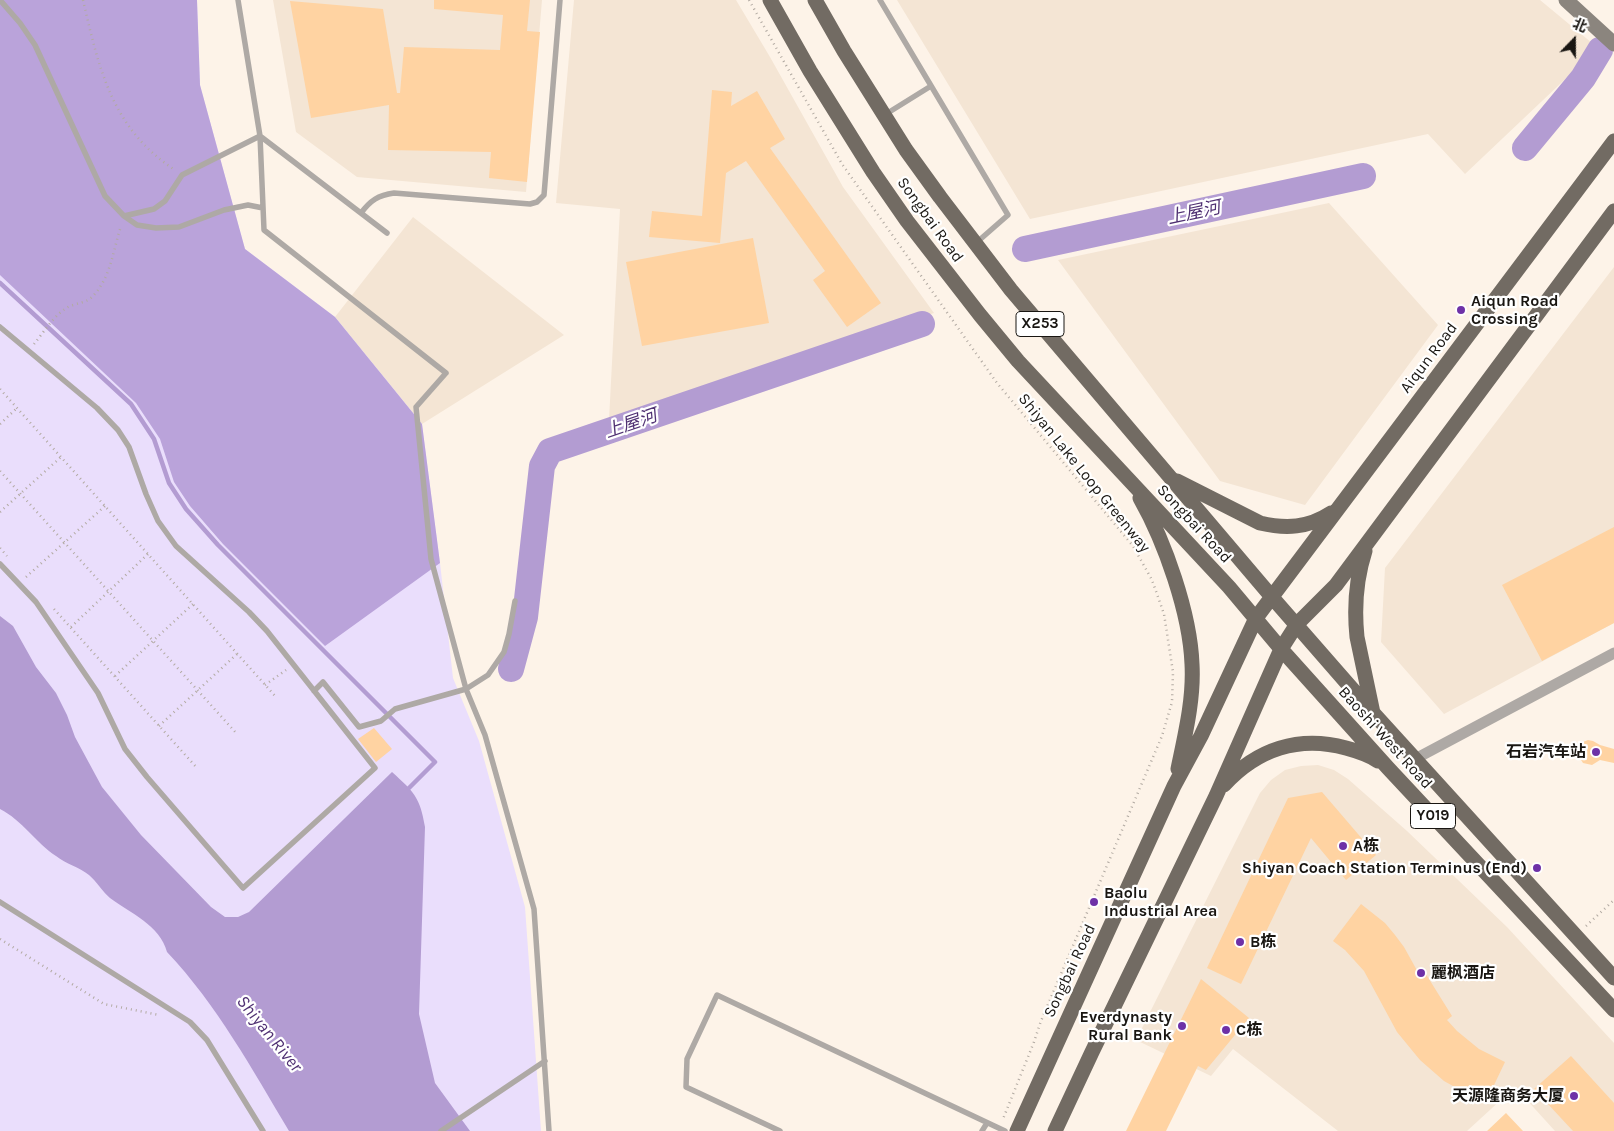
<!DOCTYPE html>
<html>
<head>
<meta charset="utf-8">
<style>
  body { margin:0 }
  #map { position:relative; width:1614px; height:1131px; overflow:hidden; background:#fdf3e8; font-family:Karla,"Noto Sans SC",sans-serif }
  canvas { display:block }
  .north { position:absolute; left:1549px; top:15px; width:50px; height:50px; -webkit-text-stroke:4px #fff; paint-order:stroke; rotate:22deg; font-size:14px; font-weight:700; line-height:20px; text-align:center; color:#191612 }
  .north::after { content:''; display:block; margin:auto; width:18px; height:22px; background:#191612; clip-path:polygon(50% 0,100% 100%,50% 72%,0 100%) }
</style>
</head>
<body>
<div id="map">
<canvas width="1614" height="1131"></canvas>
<div class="north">北</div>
</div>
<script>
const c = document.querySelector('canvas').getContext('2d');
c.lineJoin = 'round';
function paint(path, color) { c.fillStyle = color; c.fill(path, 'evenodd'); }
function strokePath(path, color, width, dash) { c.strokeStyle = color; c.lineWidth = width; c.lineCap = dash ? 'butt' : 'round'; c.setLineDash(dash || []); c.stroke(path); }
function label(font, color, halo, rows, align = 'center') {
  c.font = font + ' Karla,"Noto Sans SC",sans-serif'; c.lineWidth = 4.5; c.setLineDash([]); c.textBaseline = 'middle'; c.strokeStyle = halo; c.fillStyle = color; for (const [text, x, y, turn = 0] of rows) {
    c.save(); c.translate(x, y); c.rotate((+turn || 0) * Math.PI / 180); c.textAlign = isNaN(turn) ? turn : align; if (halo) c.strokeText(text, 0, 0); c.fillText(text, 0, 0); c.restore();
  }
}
const built = new Path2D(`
  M273 0H542L526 192 357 177 296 132Z
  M574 0H736L770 57 843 187 934 313 609 420 620 209 556 203Z
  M897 0H1540L1598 48 1465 174 1428 134 1030 219Z
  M1329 203 1438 325 1305 505 1220 481 1058 260Z
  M413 217 564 335 422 424 335 317Z
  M1614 267V623L1444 714 1381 642 1385 568Z
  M1318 765 1334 770 1348 779 1407 831 1507 927 1614 1043V1131H1555L1515 1087 1467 1131H1338L1233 1049 1211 1076 1136 1040 1260 793 1271 780 1285 770 1301 766Z`);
const green = new Path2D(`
  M0 0H197L200 85 245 249 335 317 422 424 440 563 453 678 479 741 525 907 541 1131H0Z`);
const forest = new Path2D(`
  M0 0H197L200 85 245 249 335 317 422 424 440 563 325 646 223 544 190 506 174 482 160 439 136 403 0 275Z`);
const water = new Path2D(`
  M0 616 13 626 36 667 56 693 67 715 75 737 102 787 141 835 211 907 225 917H238L249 912 392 772C414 792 420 797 425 827L419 1014 435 1083 470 1131H289C252 1069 217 1005 167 952 160 925 130 913 110 898 102 891 97 882 89 875 79 867 66 864 56 856 36 843 22 820 0 809Z`);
const stream = new Path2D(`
  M0 283 131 404 154 439 169 483 186 509 218 545 435 762 409 788`);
const river = new Path2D(`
  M1525 148 1583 78 1600 50
  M1025 249 1363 176
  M511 669 525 617 542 466 550 451 922 324`);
const building = new Path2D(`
  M434 0H530L527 31 540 32 527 182 489 178 491 152 388 150 389 105 311 118 290 1 383 9 397 93H400L404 47 500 50 503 15 434 9Z
  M712 90 732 92 731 106 757 91 785 139 770 148 881 303 847 327 813 280 825 271 746 161 726 173 720 243 649 237 652 211 702 216Z
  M753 238 769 323 642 346 626 262Z
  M1614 527V623L1542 661 1502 585Z
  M374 728 392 749 376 762 358 739Z
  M1588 740 1593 741 1600 745 1614 749V763L1600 760 1592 765 1583 763 1578 755V750L1583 742Z
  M1322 792 1376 855 1346 880 1311 838 1241 984 1207 968 1288 798Z
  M1361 904 1385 923 1395 935 1404 947 1419 974 1424 971 1452 1016 1447 1020 1457 1031 1479 1049 1505 1062 1485 1104 1444 1081 1420 1060 1397 1032 1364 971 1345 950 1333 941Z
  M1201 979 1249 1018 1206 1070 1198 1066 1166 1131H1126Z
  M1571 1056 1614 1103V1131H1573L1534 1089Z
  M1506 1113 1523 1131H1487Z`);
const path = new Path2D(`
  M83 0C99 69 112 129 175 170
  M749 0 842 164 997 383 1133 546 1152 580 1164 614 1173 672 1172 702 1162 736 1041 1021 1034 1042 1003 1119
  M34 344C44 332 54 315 68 307 76 303 86 303 92 297 111 278 113 250 121 226
  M0 389 276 697
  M0 424 17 408
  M0 471 237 734
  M0 512 61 457
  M0 548 7 556
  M26 577 105 506
  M54 609 197 768
  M71 627 148 554
  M115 676 193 604
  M265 685 286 670
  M159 726 237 654
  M1586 926 1614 900
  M0 939 104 1004 159 1015`);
const lane = new Path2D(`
  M0 0 20 23 35 45 105 196 124 216 137 225 156 228 179 227 224 210 248 205 263 208
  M238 0 260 136 387 233
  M880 0 1008 215 976 243
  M886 114 931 86
  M361 213C370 201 378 195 394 193L530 204 537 202 544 195 560 0
  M124 216 154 209 165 201 182 175 260 136 264 230 446 373 416 407 431 559 466 689 485 735 534 909 549 1131
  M0 327 97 408 118 430 129 447 146 494 158 521 176 546 249 612 267 631 375 768 243 888 147 777 125 749 98 693 70 652 36 602 0 564
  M314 691 323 682 359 727 381 721 395 709 466 689 488 675 504 652 509 634 515 601
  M0 902 190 1022 207 1040 263 1131
  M441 1131 545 1061
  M780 1131 686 1087 687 1059 717 995 1005 1131
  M982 1131 987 1123`);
const street = new Path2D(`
  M1415 759 1614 653`);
const secondary = new Path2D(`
  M1566 0 1614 44`);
const primary = new Path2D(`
  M770 0 810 71 873 172 907 221 980 315 1018 361 1229 587 1281 649 1388 768 1614 1010
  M815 0 844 51 906 150 940 197 1011 290 1271 596 1374 714 1614 978
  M1177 481 1260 523C1286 529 1308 528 1331 513
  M1140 498C1165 542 1190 613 1192 664 1194 699 1185 735 1178 769
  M1365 551C1356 579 1354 608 1357 637L1373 713
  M1224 785C1257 749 1299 735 1346 748 1357 751 1368 754 1378 761
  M1017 1131 1174 786 1201 736 1256 618 1614 141
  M1055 1131 1092 1052 1216 796 1281 649 1297 624 1336 585 1614 211`);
const markers = [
  [1461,310,5,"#6e31a7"],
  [1596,752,5,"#6e31a7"],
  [1343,846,5,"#6e31a7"],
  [1537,868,5,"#6e31a7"],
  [1094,902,5,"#6e31a7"],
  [1240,942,5,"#6e31a7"],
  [1421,973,5,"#6e31a7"],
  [1182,1026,5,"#6e31a7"],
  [1226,1030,5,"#6e31a7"],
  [1574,1096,5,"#6e31a7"]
];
const shields = [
  [1040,324,48],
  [1433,816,45]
];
const shieldNames = [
  ["X253",1040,324],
  ["Y019",1433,816]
];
const streetNames = [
  ["Songbai Road",930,220,54],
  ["Aiqun Road",1429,358,-53],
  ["Shiyan Lake Loop Greenway",1084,473,51],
  ["Songbai Road",1194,524,47],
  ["Baoshi West Road",1385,738,48],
  ["Songbai Road",1070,971,-65]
];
const poiNames = [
  ["Aiqun Road",1471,301],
  ["Crossing",1471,319],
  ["石岩汽车站",1586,752,"right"],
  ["A栋",1353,846],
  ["Shiyan Coach Station Terminus (End)",1527,868,"right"],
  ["Baolu",1104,893],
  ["Industrial Area",1104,911],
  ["B栋",1250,942],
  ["麗枫酒店",1431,973],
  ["Everdynasty",1172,1017,"right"],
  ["Rural Bank",1172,1035,"right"],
  ["C栋",1236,1030],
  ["天源隆商务大厦",1564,1096,"right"]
];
const waterNames = [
  ["上屋河",1194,213,-12],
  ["上屋河",631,424,-19],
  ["Shiyan River",269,1034,51]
];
paint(built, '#f4e5d4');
paint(green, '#eadefc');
paint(forest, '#baa3da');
paint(water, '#b39cd2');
strokePath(stream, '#b39cd2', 4.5);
strokePath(river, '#b39cd2', 26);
paint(building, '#ffd3a2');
strokePath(path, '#b2aaa2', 2.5, [1, 4]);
strokePath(lane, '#aea9a5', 5.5);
strokePath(street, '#aea9a5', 11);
strokePath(secondary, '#8b857e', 15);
strokePath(primary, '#726b63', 15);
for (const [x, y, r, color] of markers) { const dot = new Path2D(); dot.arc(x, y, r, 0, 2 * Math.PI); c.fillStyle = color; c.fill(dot); strokePath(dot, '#fff', 2); }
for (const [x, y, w] of shields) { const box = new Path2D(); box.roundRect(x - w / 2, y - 12.5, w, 25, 4); c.fillStyle = '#fff'; c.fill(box); strokePath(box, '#191612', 1); }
label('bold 15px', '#191612', null, shieldNames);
label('16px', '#191612', '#fff', streetNames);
label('bold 16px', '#191612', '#fff', poiNames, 'left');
label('italic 18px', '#503173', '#fff', waterNames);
</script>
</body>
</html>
